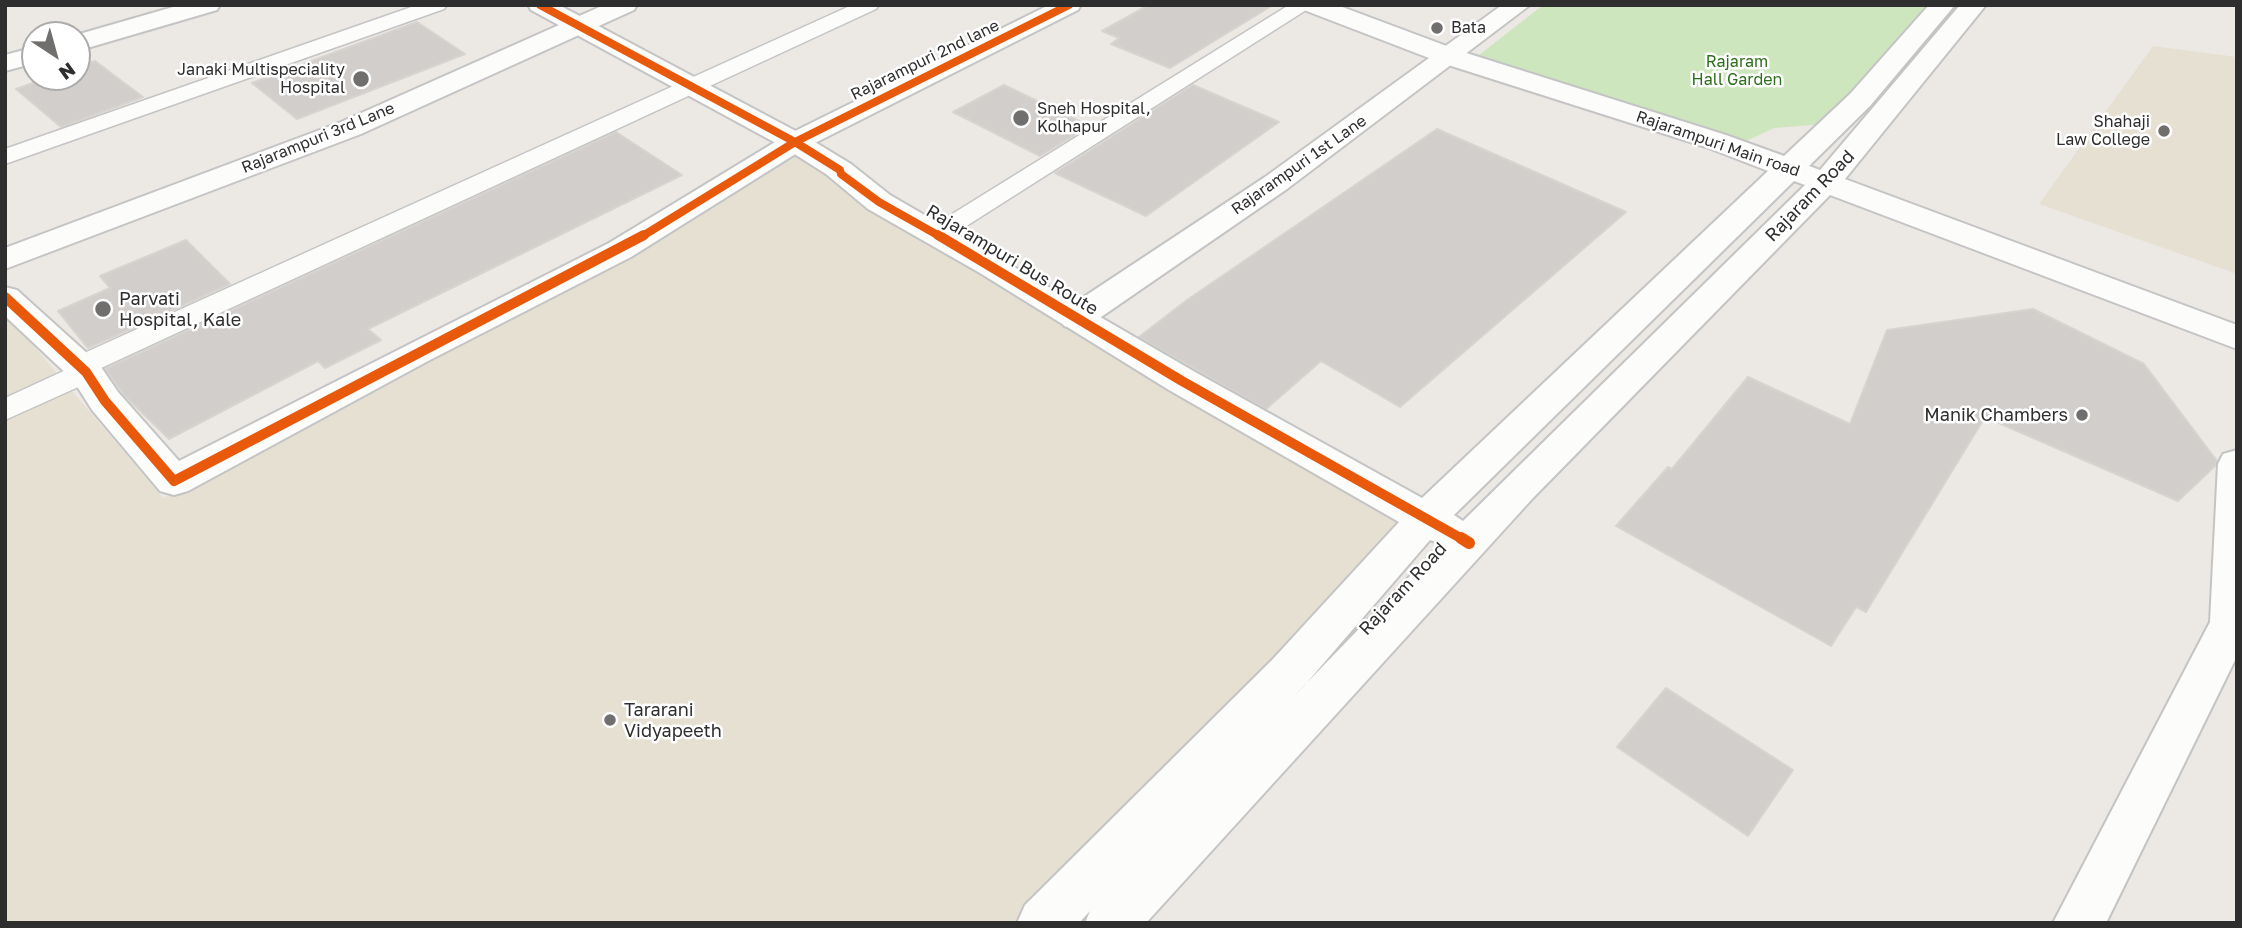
<!DOCTYPE html>
<html>
<head>
<meta charset="utf-8">
<style>
  body { margin:0 }
  #map { position:relative; width:2242px; height:928px; overflow:hidden; background:#ece8e4; font-family:"Golos Text",sans-serif }
  canvas { display:block }
  .frame { position:absolute; inset:0; border:7px solid #2e2e2e; pointer-events:none }
  .north { position:absolute; left:21px; top:21px; width:70px; height:70px; box-sizing:border-box; background:#fff; border:2px solid #ababab; border-radius:50%; rotate:144deg; font-size:19px; font-weight:700; line-height:28px; text-align:center; color:#2e2e2e }
  .north::after { content:''; display:block; margin:auto; width:24px; height:32px; background:#706f6e; clip-path:polygon(50% 0,100% 100%,50% 72%,0 100%) }
</style>
</head>
<body>
<div id="map">
<canvas width="2242" height="928"></canvas>
<div class="frame"></div>
<div class="north">N</div>
</div>
<script>
const c = document.querySelector('canvas').getContext('2d');
c.lineJoin = 'round';
function paint(path, color) { c.fillStyle = color; c.fill(path, 'evenodd'); }
function strokePath(path, color, width, dash) { c.strokeStyle = color; c.lineWidth = width; c.lineCap = dash ? 'butt' : 'round'; c.setLineDash(dash || []); c.stroke(path); }
function label(font, color, halo, rows, align = 'center') {
  c.font = font + ' "Golos Text",sans-serif'; c.lineWidth = 5; c.setLineDash([]); c.textBaseline = 'middle'; c.strokeStyle = halo; c.fillStyle = color; for (const [text, x, y, turn = 0] of rows) {
    c.save(); c.translate(x, y); c.rotate((+turn || 0) * Math.PI / 180); c.textAlign = isNaN(turn) ? turn : align; if (halo) c.strokeText(text, 0, 0); c.fillText(text, 0, 0); c.restore();
  }
}
const education = new Path2D(`
  M2153 46 2237 57V274L2039 204Z
  M799 148 1414 518 1015 923H5V312L163 498 555 292Z`);
const green = new Path2D(`
  M1543 5H1933L1826 124 1774 128 1742 143 1479 55Z`);
const building = new Path2D(`
  M1149 5H1273L1170 68 1111 44 1119 38 1102 31Z
  M417 22 465 54 297 119 252 83Z
  M95 61 143 97 61 127 16 89 50 77H77V67Z
  M1004 85 1089 126 1040 156 953 112Z
  M1193 85 1279 122 1146 216 1055 173Z
  M1437 129 1626 212 1400 407 1321 361 1266 409 1139 337 1187 300Z
  M616 132 682 175 368 329 381 340 325 368 318 361 169 439 125 396 105 369Z
  M186 240 230 284 88 348 58 311 110 288 100 276Z
  M2033 309 2144 364 2217 461 2215 466 2178 501 1985 417 1866 612 1856 607 1831 646 1616 526 1668 467 1672 469 1748 377 1850 424 1887 330Z
  M1666 688 1793 770 1748 836 1617 747Z`);
const lane = new Path2D(`
  M417 5H447L444 9 5 164V149Z
  M852 5H879L876 9 99 369 96 379 5 420V398L68 369 71 359Z
  M1289 5H1314L946 239H928L924 234 928 229Z`);
const street = new Path2D(`
  M180 5H220L217 10 77 51 76 35Z
  M604 5H637L634 10 361 134 5 269V248L341 122Z
  M1049 5H1081L1078 10 805 148 631 257 428 361 188 491 174 495 160 491 92 410 73 380 5 316V287L17 290 99 364 118 392 179 461 609 243 785 136Z
  M1502 5H1530L1287 189 1088 326 1076 329 1064 326 1059 318 1064 310 1265 177Z
  M35 47V63L5 71V55Z
  M2237 450V656L2106 923H2053L2210 622 2218 464 2223 454Z`);
const secondary = new Path2D(`
  M528 5H559L805 136 851 164 890 195 1195 372 1422 498 1768 171 1706 147 1442 63 1304 10 1301 5H1337L1460 51 1726 135 1784 156 1850 94 1929 5H1955L1870 106 1809 166 1820 170 1960 5H1986L1845 179 2237 325V349L1830 195 1533 498 1146 923H1085L1090 911 1079 923H1017L1025 905 1272 660 1399 522 1169 390 980 273 868 209 826 174 785 148 531 10ZM1794 181 1805 185 1463 521 1454 515ZM1430 540 1441 544 1295 695 1304 686Z`);
const cyclewayFar2 = new Path2D(`
  M540 5 795 142 840 170 841 174 879 202 941 237
  M641 237 795 142 1069 5`);
const cyclewayFar1 = new Path2D(`
  M938 235 1182 381 1464 540
  M5 297 86 372 105 401 174 481 644 235`);
const cycleway = new Path2D(`
  M1461 538 1469 543`);
const markers = [
  [1437,28,7,"#706f6e"],
  [361,79,9,"#706f6e"],
  [1021,118,9,"#706f6e"],
  [2164,131,7,"#706f6e"],
  [103,309,9,"#706f6e"],
  [2082,415,7,"#706f6e"],
  [610,720,7,"#706f6e"]
];
const farPoinames = [
  ["Bata",1451,28],
  ["Janaki Multispeciality",345,70,"right"],
  ["Hospital",345,88,"right"],
  ["Sneh Hospital,",1037,109],
  ["Kolhapur",1037,127],
  ["Shahaji",2150,122,"right"],
  ["Law College",2150,140,"right"]
];
const farStreetnames = [
  ["Rajarampuri 2nd lane",925,60,-26],
  ["Rajarampuri 3rd Lane",318,138,-22],
  ["Rajarampuri Main road",1718,144,19],
  ["Rajarampuri 1st Lane",1299,165,-35]
];
const farParknames = [
  ["Rajaram",1737,62],
  ["Hall Garden",1737,80]
];
const streetNames = [
  ["Rajaram Road",1810,196,-46],
  ["Rajarampuri Bus Route",1012,260,31],
  ["Rajaram Road",1403,589,-47]
];
const poiNames = [
  ["Parvati",119,299],
  ["Hospital, Kale",119,320],
  ["Manik Chambers",2068,415,"right"],
  ["Tararani",624,710],
  ["Vidyapeeth",624,731]
];
paint(education, '#e6e0d3');
paint(green, '#cee6be');
paint(building, '#d1cecb');
strokePath(building, '#d7d4d0', 2);
strokePath(lane, '#c5c4c5', 3);
strokePath(street, '#c5c4c5', 4);
strokePath(secondary, '#c5c4c5', 4);
paint(lane, '#fcfcfb');
paint(street, '#fcfcfb');
paint(secondary, '#fcfcfb');
strokePath(cyclewayFar2, '#e8590c', 8);
strokePath(cyclewayFar1, '#e8590c', 10);
strokePath(cycleway, '#e8590c', 12);
for (const [x, y, r, color] of markers) { const dot = new Path2D(); dot.arc(x, y, r, 0, 2 * Math.PI); c.fillStyle = color; c.fill(dot); strokePath(dot, '#fff', 2.5); }
label('16px', '#2e2e2e', '#fff', farPoinames, 'left');
label('16px', '#2e2e2e', '#fff', farStreetnames);
label('16px', '#2c6e1b', '#fff', farParknames);
label('18px', '#2e2e2e', '#fff', streetNames);
label('18px', '#2e2e2e', '#fff', poiNames, 'left');
</script>
</body>
</html>
